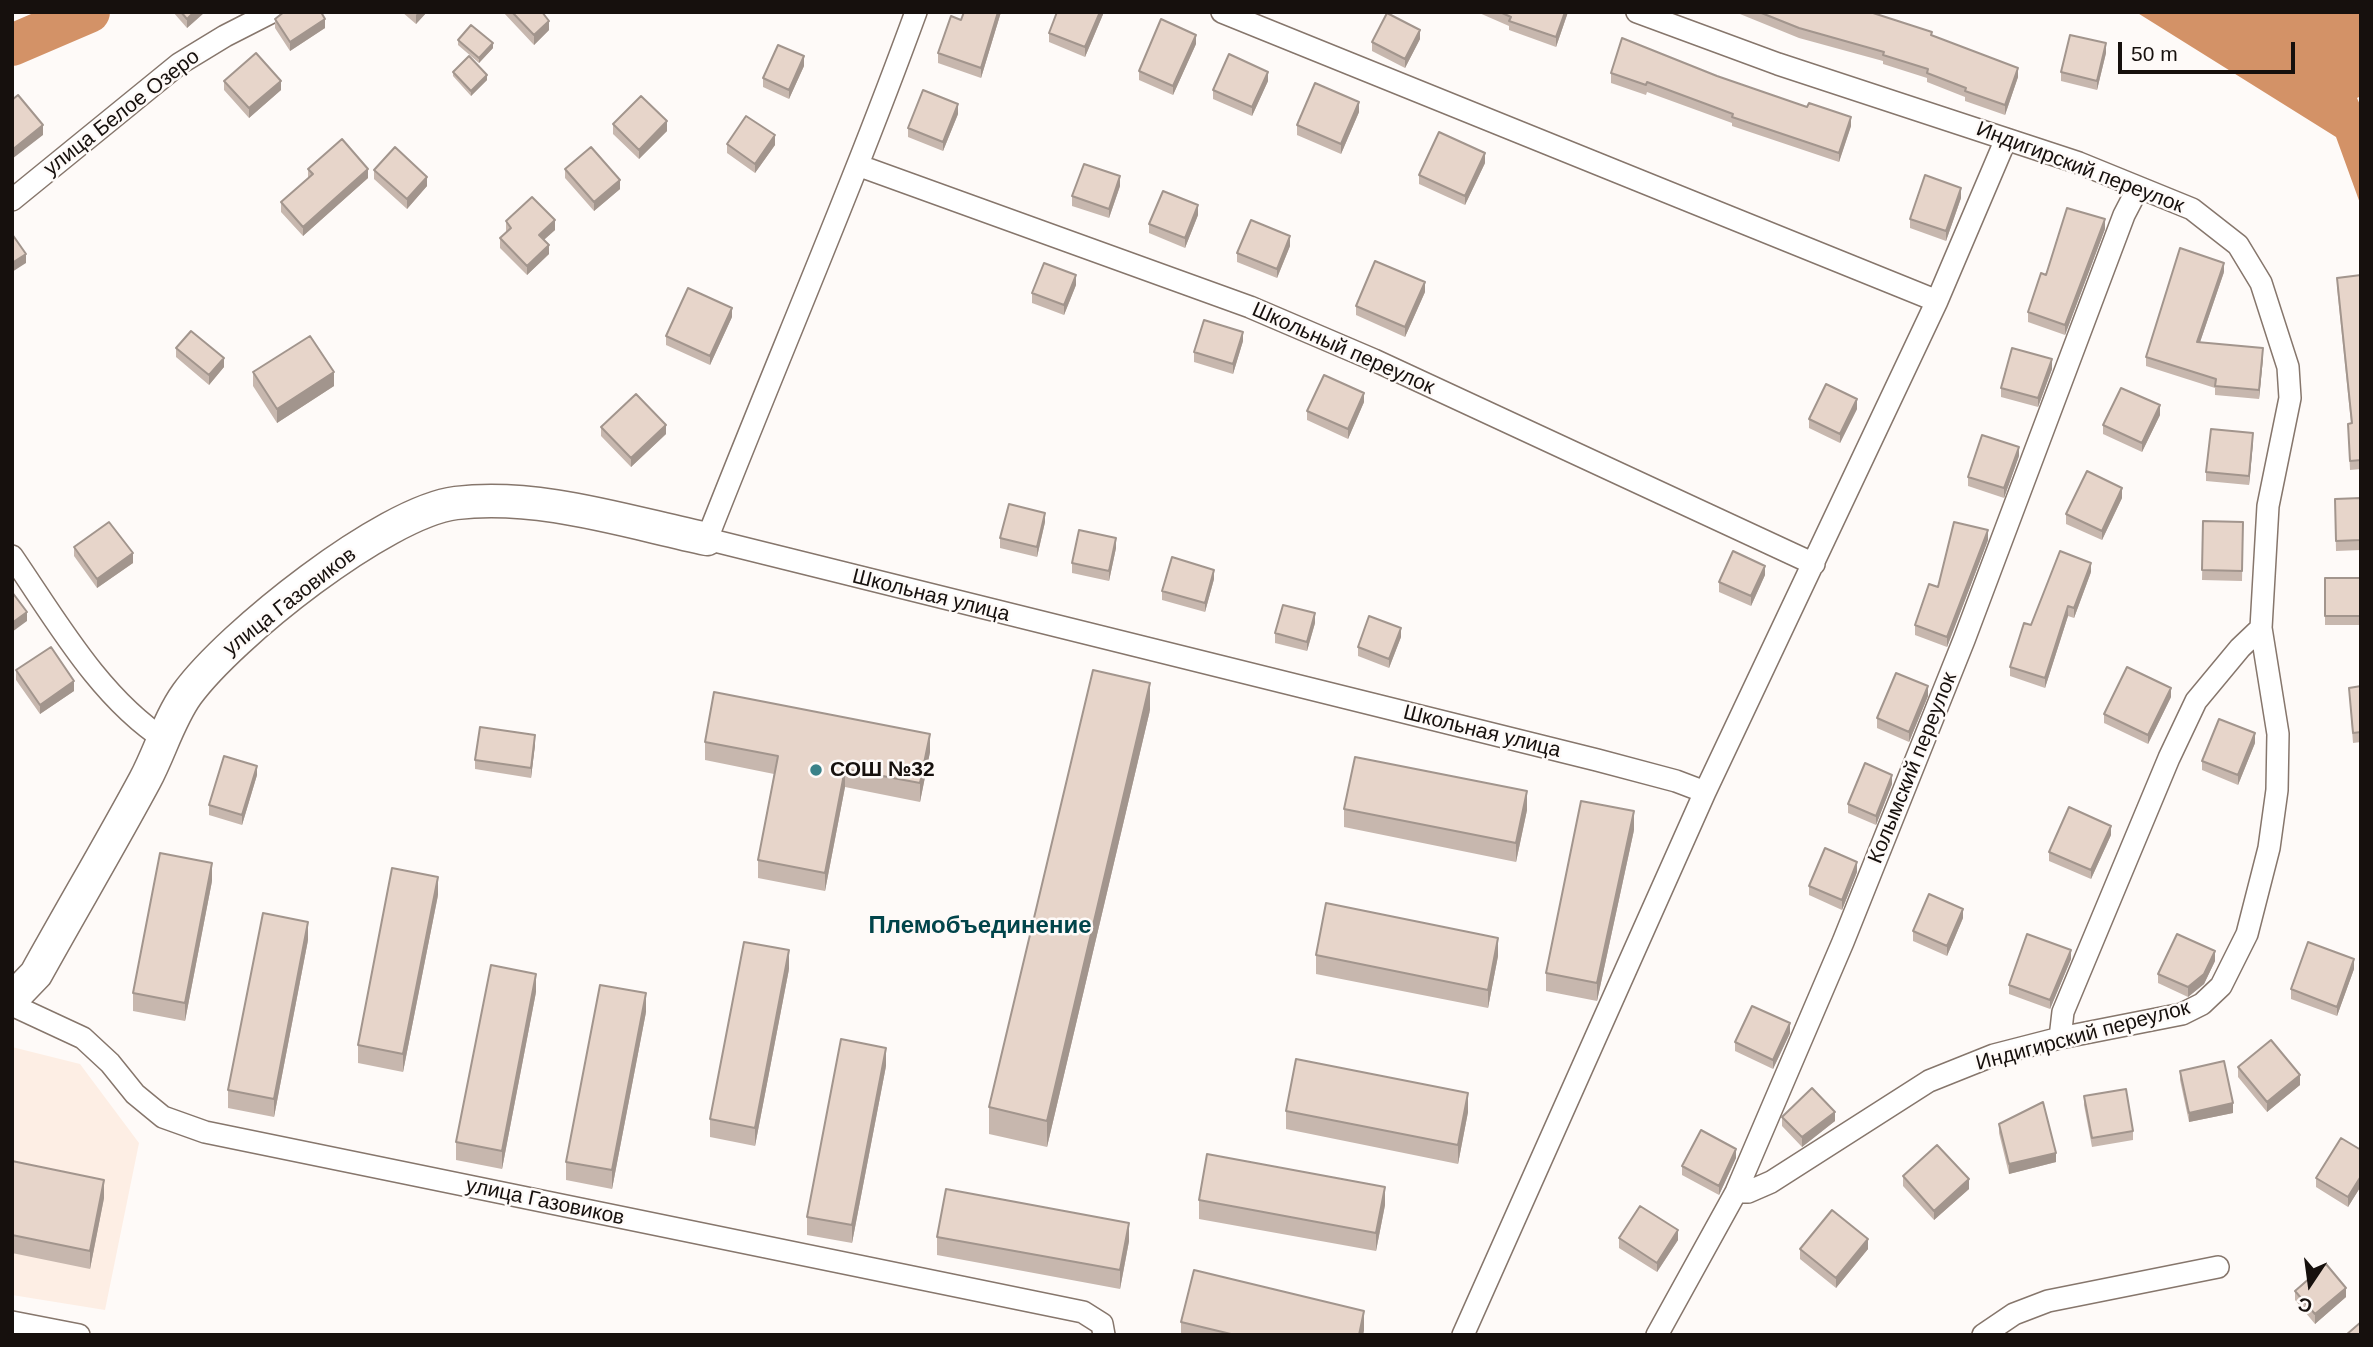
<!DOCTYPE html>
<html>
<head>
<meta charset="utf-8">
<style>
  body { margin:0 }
  #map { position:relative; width:2373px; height:1347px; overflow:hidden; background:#fefaf8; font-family:Arial,sans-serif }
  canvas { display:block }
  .frame { position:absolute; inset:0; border:14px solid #16100d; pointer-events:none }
  .north { position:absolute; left:2275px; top:1249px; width:70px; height:70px; -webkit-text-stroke:5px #fefaf8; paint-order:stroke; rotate:193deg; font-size:19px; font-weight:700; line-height:28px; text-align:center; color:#16100d }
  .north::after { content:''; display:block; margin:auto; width:24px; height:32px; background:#16100d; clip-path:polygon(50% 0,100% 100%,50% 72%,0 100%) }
  .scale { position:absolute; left:2118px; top:42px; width:177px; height:32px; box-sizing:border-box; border:4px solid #16100d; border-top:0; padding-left:9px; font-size:21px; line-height:24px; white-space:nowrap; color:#16100d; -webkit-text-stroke:5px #fefaf8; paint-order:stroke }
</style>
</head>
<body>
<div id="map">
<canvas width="2373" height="1347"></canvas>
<div class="frame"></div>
<div class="north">С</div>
<div class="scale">50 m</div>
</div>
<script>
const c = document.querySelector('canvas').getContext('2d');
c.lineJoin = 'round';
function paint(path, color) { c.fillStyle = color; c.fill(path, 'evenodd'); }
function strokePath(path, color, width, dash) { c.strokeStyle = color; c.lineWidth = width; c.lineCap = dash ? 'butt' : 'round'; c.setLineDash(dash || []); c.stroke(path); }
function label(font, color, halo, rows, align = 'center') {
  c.font = font + ' Arial,sans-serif'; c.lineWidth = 5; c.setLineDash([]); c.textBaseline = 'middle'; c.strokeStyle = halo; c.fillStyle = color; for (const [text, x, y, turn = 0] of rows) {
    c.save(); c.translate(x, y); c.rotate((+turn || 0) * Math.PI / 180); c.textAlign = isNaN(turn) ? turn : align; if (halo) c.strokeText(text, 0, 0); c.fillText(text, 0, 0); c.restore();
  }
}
const built = new Path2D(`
  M12 1047 80 1064 139 1143 105 1310 12 1295Z`);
const water = new Path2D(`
  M2136 12H2361V96L2357 98 2361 107V206L2336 137Z`);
const river = new Path2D(`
  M12 45 89 12`);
const street = new Path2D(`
  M916 12C851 190 776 363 707 539L1597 760 1676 781 1705 792
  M1222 12 1937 301
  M1637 12 1778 64 2079 163 2192 209 2238 245 2261 283 2288 367 2290 398 2268 506 2261 628 2278 734 2277 790 2269 848 2247 934 2221 986 2202 1004 2182 1014 2060 1038 1994 1055 1929 1081 1771 1182 1748 1192H1736
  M860 166 1250 307 1374 360 1814 564
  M12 200 179 64 225 36 272 12
  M12 556C56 620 99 697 165 740
  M12 1005 83 1038 110 1063 135 1094 163 1117 205 1132 1083 1312 1102 1324 1104 1335
  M2060 1038 2063 1012 2169 758 2196 701 2240 648 2261 628
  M12 1322 79 1335
  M1463 1335 1705 792 1937 301 2006 139
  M1657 1335 1736 1192 1843 942 1964 640 2124 215 2138 188
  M1983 1335 2014 1314 2048 1301 2218 1267`);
const secondary = new Path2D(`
  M12 999 36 974C72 909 110 845 145 780 160 752 169 719 187 694 230 635 384 512 456 503 539 493 627 522 707 539`);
const wall = new Path2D(`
  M173 12H205L187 28Z
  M402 12H427L416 24Z
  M503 12H544L549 30 534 45Z
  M1001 12 981 78 938 63V53L961 20Z
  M1057 12H1104L1085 57 1049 42V33Z
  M1477 12H1568L1556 47 1509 30V26Z
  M1735 12H1870L1932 35 2018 77 2005 115 1965 101V97L1927 82V78L1883 64V61L1799 38Z
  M275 19 325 28 290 51 275 28Z
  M1420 39 1405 68 1372 51V42Z
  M458 40 493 48 479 63 458 45Z
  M1196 44 1173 95 1139 80V71Z
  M2106 53 2097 90 2061 81V72Z
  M804 66 789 99 763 87V78Z
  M453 72 487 80 471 96 453 76Z
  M1611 73 1717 76 1851 126 1839 162 1732 126V123L1647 92 1646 95 1611 83Z
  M224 81 281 90 249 118 224 90Z
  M1268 81 1252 116 1213 99V90Z
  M1359 112 1341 154 1297 135V125Z
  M958 114 943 151 908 137V128Z
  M613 124 667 131 639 159 613 134Z
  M727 144 775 145 755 173 727 153Z
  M1485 163 1465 205 1419 184V175Z
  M308 169 368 178 303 236 281 212V202L308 178Z
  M565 169 620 189 594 211 565 178Z
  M374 170 427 186 407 209 374 179Z
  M1120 186 1109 218 1072 206V196Z
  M1961 198 1946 241 1910 228V219Z
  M1198 215 1185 248 1149 233V224Z
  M506 221 555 230 544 240 549 254 527 275 500 248V238L507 232 506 231Z
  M2105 229 2065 335 2028 322V312L2046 275Z
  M1290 246 1277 278 1237 262V253Z
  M2224 272 2200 342 2263 358 2259 399 2215 395V388L2146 366V357Z
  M2361 275V469L2350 470 2348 424 2351 423 2337 287V278Z
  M1076 285 1064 315 1032 303V293Z
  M1425 292 1405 337 1356 315V306Z
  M732 317 710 365 666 345V336Z
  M1243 341 1233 374 1194 362V352Z
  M176 348 224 367 209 385 176 357Z
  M2052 369 2038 407 2001 397V388Z
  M253 372 334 386 277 423 253 386Z
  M1364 402 1348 439 1307 420V411Z
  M1857 409 1840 443 1809 428V419Z
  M2160 415 2142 452 2103 434V425Z
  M601 427 666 434 631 467 601 436Z
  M2253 442 2249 485 2206 481V472Z
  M2019 456 2004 498 1968 486V477Z
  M2122 498 2102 540 2066 524V514Z
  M2361 498V550L2336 551 2335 499Z
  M2203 521 2243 522 2242 581 2202 580Z
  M1045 522 1037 557 1000 548V538Z
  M1988 540 1947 647 1915 635V625L1938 587Z
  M74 547 133 563 97 588 74 556Z
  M1116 548 1109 581 1072 573V563Z
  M2091 572 2074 618 2068 616 2045 688 2010 676V667Z
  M1765 575 1751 606 1719 592V582Z
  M2325 578H2361V625H2325Z
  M1214 579 1205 612 1162 600V591Z
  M1315 623 1307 651 1275 643V633Z
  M1401 637 1389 668 1358 656V647Z
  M16 670 74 691 40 714 16 680Z
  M2361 686V742L2353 743 2349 688Z
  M1928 696 1909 742 1877 728V718Z
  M2171 697 2148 744 2104 723V714Z
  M1150 710 1047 1147 989 1134V1107Z
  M705 742 930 752 920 802 845 787 825 891 758 878V860L774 774 705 760Z
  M2255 743 2238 785 2202 770V761Z
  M535 745 531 778 475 769V760Z
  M257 775 242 825 209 815V805Z
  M1892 784 1876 825 1848 813V804Z
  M1344 809 1527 810 1516 862 1344 827Z
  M1634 830 1597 1001 1546 991V973Z
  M2111 835 2091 879 2049 861V852Z
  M1857 872 1842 910 1809 895V886Z
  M212 881 185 1021 133 1011V993Z
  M438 895 403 1072 358 1063V1045Z
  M1963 918 1947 956 1913 941V931Z
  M308 940 274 1117 228 1108V1090Z
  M1316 955 1498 956 1488 1008 1316 974Z
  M2071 959 2050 1009 2009 994V985Z
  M2215 961 2204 984 2188 997 2158 983V974Z
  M789 969 755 1146 710 1137V1119Z
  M2354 969 2337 1016 2291 999V989Z
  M536 992 502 1169 456 1160V1142Z
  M646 1012 612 1189 566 1180V1162Z
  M1790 1033 1773 1069 1735 1051V1042Z
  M886 1066 852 1243 807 1235V1217Z
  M2238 1067 2300 1085 2267 1112 2238 1077Z
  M2180 1071 2233 1113 2189 1122 2180 1080Z
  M2084 1096 2133 1131V1140L2092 1147 2084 1105Z
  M1286 1111 1468 1112 1458 1164 1286 1129Z
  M1782 1117 1835 1121 1802 1147 1782 1126Z
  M1999 1124 2056 1162 2009 1174 1999 1133Z
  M2361 1150V1186L2348 1207 2316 1187V1178Z
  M1736 1158 1719 1195 1682 1175V1166Z
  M12 1161 104 1198 90 1269 12 1253Z
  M1903 1176 1969 1189 1934 1220 1903 1186Z
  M1199 1200 1385 1205 1376 1251 1199 1219Z
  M937 1237 1129 1241 1120 1289 937 1255Z
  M1619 1238 1678 1240 1657 1272 1619 1248Z
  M1800 1249H1868L1836 1288 1800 1259Z
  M2295 1291 2346 1297 2315 1324 2295 1300Z
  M1181 1322 1364 1330 1363 1335H1181Z`);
const shadedWall = new Path2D(`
  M194 12H205L187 28V19Z
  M418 12H427L416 24V15Z
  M998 12H1001L981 78V68Z
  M1100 12H1104L1085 57V47Z
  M1565 12H1568L1556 47V37Z
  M325 19V28L290 51V42Z
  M549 21V30L534 45V35Z
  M1420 30V39L1405 68V59Z
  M1196 35V44L1173 95V86Z
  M493 43V48L479 63V58Z
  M2106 43V53L2097 90V81Z
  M804 56V66L789 99V90Z
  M2018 68V77L2005 115V105Z
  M1268 72V81L1252 116V107Z
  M487 75V80L471 96V91Z
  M281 81V90L249 118V108Z
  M1359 102V112L1341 154V144Z
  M958 104V114L943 151V142Z
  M1851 117V126L1839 162V153Z
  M667 121V131L639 159V150Z
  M43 125V135L12 159V150Z
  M775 135V145L755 173V164Z
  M1485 153V163L1465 205V196Z
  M368 169V178L303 236V227Z
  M1120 176V186L1109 218V209Z
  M427 177V186L407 209V199Z
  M620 180V189L594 211V202Z
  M1961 188V198L1946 241V231Z
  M1198 205V215L1185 248V238Z
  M2105 219V229L2065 335V325Z
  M555 220V230L539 244V235Z
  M1290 236V246L1277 278V269Z
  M549 245V254L527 275V266Z
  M26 254V263L12 272V263Z
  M2224 263V272L2197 351V342Z
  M1076 275V285L1064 315V305Z
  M1425 282V292L1405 337V327Z
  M732 308V317L710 365V356Z
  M1243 332V341L1233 374V364Z
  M2263 348V358L2259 399V390Z
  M224 358V367L209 385V375Z
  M2052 359V369L2038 407V398Z
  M334 372V386L277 423V409Z
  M1364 393V402L1348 439V429Z
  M1857 399V409L1840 443V434Z
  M2160 405V415L2142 452V443Z
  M666 425V434L631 467V458Z
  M2253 433V442L2249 485V476Z
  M2019 447V456L2004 498V488Z
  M2122 488V498L2102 540V531Z
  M1045 513V522L1037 557V547Z
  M1988 530V540L1947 647V637Z
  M1116 538V548L1109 581V571Z
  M133 553V563L97 588V579Z
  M2091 563V572L2074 618V608Z
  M1765 566V575L1751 606V596Z
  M1214 570V579L1205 612V603Z
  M2068 606V616L2045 688V678Z
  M27 612V621L12 632V623Z
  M1315 613V623L1307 651V642Z
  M1401 628V637L1389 668V659Z
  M74 681V691L40 714V705Z
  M1150 683V710L1047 1147V1121Z
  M1928 686V696L1909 742V732Z
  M2171 688V697L2148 744V735Z
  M2255 733V743L2238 785V775Z
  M930 734V752L920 802V783Z
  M535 735V745L531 778V768Z
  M257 766V775L242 825V815Z
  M845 769V787L825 891V873Z
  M1892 775V784L1876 825V816Z
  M1527 791V810L1516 862V843Z
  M1634 811V830L1597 1001V983Z
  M2111 826V835L2091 879V870Z
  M1857 862V872L1842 910V900Z
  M212 863V881L185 1021V1003Z
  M438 877V895L403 1072V1054Z
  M1963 909V918L1947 956V946Z
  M308 922V940L274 1117V1099Z
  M1498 938V956L1488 1008V990Z
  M789 950V969L755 1146V1128Z
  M2071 950V959L2050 1009V1000Z
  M2215 951V961L2204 984 2188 997V987Z
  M2354 959V969L2337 1016V1007Z
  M536 974V992L502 1169V1151Z
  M646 993V1012L612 1189V1170Z
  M1790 1023V1033L1773 1069V1060Z
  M886 1048V1066L852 1243V1225Z
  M2300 1075V1085L2267 1112V1102Z
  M1468 1093V1112L1458 1164V1145Z
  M2233 1103V1113L2189 1122V1113Z
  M1835 1112V1121L1802 1147V1137Z
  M1736 1149V1158L1719 1195V1186Z
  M2056 1153V1162L2009 1174V1164Z
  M2361 1176V1186L2348 1207V1197Z
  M1969 1179V1189L1934 1220V1211Z
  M104 1180V1198L90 1269V1251Z
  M1385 1187V1205L1376 1251V1233Z
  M1129 1223V1241L1120 1289V1270Z
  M1678 1230V1240L1657 1272V1263Z
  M1868 1239V1249L1836 1288V1278Z
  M2346 1288V1297L2315 1324V1314Z
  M1364 1311V1330L1363 1335H1359Z`);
const building = new Path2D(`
  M181 12H194L187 19Z
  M284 12H321L325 19 290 42 275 19Z
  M512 12H542L549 21 534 35Z
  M964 12H998L981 68 938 53 951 16 961 20Z
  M1057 12H1100L1085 47 1049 33Z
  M1500 12H1565L1556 37 1509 21 1511 17Z
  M1759 12H1870L1932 32 1931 35 2018 68 2005 105 1965 91 1966 88 1927 73 1928 69 1883 55 1884 52 1799 28Z
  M1387 13 1420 30 1405 59 1372 42Z
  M1161 19 1196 35 1173 86 1139 71Z
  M471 25 493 43 479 58 458 40Z
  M2070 35 2106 43 2097 81 2061 72Z
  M1622 38 1717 76 1807 107 1809 103 1851 117 1839 153 1732 117 1733 114 1647 82 1646 85 1611 73Z
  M778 45 804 56 789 90 763 78Z
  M256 53 281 81 249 108 224 81Z
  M1229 54 1268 72 1252 107 1213 90Z
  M469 56 487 75 471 91 453 72Z
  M1315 83 1359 102 1341 144 1297 125Z
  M923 90 958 104 943 142 908 128Z
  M18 95 43 125 12 150V100Z
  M641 96 667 121 639 150 613 124Z
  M746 116 775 135 755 164 727 144Z
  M1439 132 1485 153 1465 196 1419 175Z
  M342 139 368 169 303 227 281 202 313 174 308 169Z
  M395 147 427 177 407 199 374 170Z
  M591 147 620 180 594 202 565 169Z
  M1084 164 1120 176 1109 209 1072 196Z
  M1925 175 1961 188 1946 231 1910 219Z
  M1163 191 1198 205 1185 238 1149 224Z
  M532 197 555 220 539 235 549 245 527 266 500 238 511 228 506 221Z
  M2067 208 2105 219 2065 325 2028 312 2041 273 2046 275Z
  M1251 220 1290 236 1277 269 1237 253Z
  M12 234 26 254 12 263Z
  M2180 248 2224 263 2197 342 2263 348 2259 390 2215 386 2216 379 2146 357Z
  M1375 261 1425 282 1405 327 1356 306Z
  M1044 263 1076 275 1064 305 1032 293Z
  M2361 275V460L2350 461 2348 424 2352 423 2337 278Z
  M688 288 732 308 710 356 666 336Z
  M1204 320 1243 332 1233 364 1194 352Z
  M191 331 224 358 209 375 176 348Z
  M310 336 334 372 277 409 253 372Z
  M2012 348 2052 359 2038 398 2001 388Z
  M1324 375 1364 393 1348 429 1307 411Z
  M1826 384 1857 399 1840 434 1809 419Z
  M2121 388 2160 405 2142 443 2103 425Z
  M636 394 666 425 631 458 601 427Z
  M2211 429 2253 433 2249 476 2206 472Z
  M1982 435 2019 447 2004 488 1968 477Z
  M2087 471 2122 488 2102 531 2066 514Z
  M2361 498V540L2336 541 2335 499Z
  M1009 504 1045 513 1037 547 1000 538Z
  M2203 521 2243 522 2242 571 2202 570Z
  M109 522 133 553 97 579 74 547Z
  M1954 522 1988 530 1947 637 1915 625 1929 584 1938 587Z
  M1079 530 1116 538 1109 571 1072 563Z
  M1733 551 1765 566 1751 596 1719 582Z
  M2060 551 2091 563 2074 608 2068 606 2045 678 2010 667 2024 623 2031 625Z
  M1172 557 1214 570 1205 603 1162 591Z
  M2325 578H2361V616H2325Z
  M12 592 27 612 12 623Z
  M1283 605 1315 613 1307 642 1275 633Z
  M1369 616 1401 628 1389 659 1358 647Z
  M51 647 74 681 40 705 16 670Z
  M2127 667 2171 688 2148 735 2104 714Z
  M1093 670 1150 683 1047 1121 989 1107Z
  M1896 673 1928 686 1909 732 1877 718Z
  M2361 686V732L2353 733 2349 688Z
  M714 692 930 734 920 783 845 769 825 873 758 860 778 756 705 742Z
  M2219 719 2255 733 2238 775 2202 761Z
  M480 727 535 735 531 768 475 760Z
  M224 756 257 766 242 815 209 805Z
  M1355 757 1527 791 1516 843 1344 809Z
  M1865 763 1892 775 1876 816 1848 804Z
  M1581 801 1634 811 1597 983 1546 973Z
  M2069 807 2111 826 2091 870 2049 852Z
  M1825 848 1857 862 1842 900 1809 886Z
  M160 853 212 863 185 1003 133 993Z
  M392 868 438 877 403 1054 358 1045Z
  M1929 894 1963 909 1947 946 1913 931Z
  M1326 903 1498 938 1488 990 1316 955Z
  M263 913 308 922 274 1099 228 1090Z
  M2027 934 2071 950 2050 1000 2009 985Z
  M2177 934 2215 951 2204 974 2188 987 2158 974Z
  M744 942 789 950 755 1128 710 1119Z
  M2308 942 2354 959 2337 1007 2291 989Z
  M491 965 536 974 502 1151 456 1142Z
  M600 985 646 993 612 1170 566 1162Z
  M1752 1006 1790 1023 1773 1060 1735 1042Z
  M841 1039 886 1048 852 1225 807 1217Z
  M2271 1040 2300 1075 2267 1102 2238 1067Z
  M1296 1059 1468 1093 1458 1145 1286 1111Z
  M2224 1061 2233 1103 2189 1113 2180 1071Z
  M1812 1088 1835 1112 1802 1137 1782 1117Z
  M2126 1089 2133 1131 2092 1138 2084 1096Z
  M2043 1102 2056 1153 2009 1164 1999 1124Z
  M1701 1130 1736 1149 1719 1186 1682 1166Z
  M2341 1138 2361 1150V1176L2348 1197 2316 1178Z
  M1937 1145 1969 1179 1934 1211 1903 1176Z
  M1207 1154 1385 1187 1376 1233 1199 1200Z
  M12 1161 104 1180 90 1251 12 1235Z
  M946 1189 1129 1223 1120 1270 937 1237Z
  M1640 1206 1678 1230 1657 1263 1619 1238Z
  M1832 1210 1868 1239 1836 1278 1800 1249Z
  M2326 1264 2346 1288 2315 1314 2295 1291Z
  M1194 1270 1364 1311 1359 1335H1235L1181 1322Z
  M2361 1322V1335H2346Z`);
const markers = [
  [816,770,7,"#3a8289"]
];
const streetNames = [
  ["улица Белое Озеро",122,113,-38],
  ["Индигирский переулок",2080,168,21],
  ["Школьный переулок",1343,349,24],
  ["Школьная улица",931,596,14],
  ["улица Газовиков",290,602,-38],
  ["Школьная улица",1482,732,14],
  ["Колымский переулок",1913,768,-68],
  ["Индигирский переулок",2083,1036,-15],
  ["улица Газовиков",545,1202,12]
];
const poiNames = [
  ["СОШ №32",830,770]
];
const quarterNames = [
  ["Племобъединение",980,926]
];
paint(built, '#fdeee4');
paint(water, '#d39267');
strokePath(river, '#d39267', 42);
strokePath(street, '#86766c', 24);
strokePath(secondary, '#86766c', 35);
strokePath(street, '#fff', 21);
strokePath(secondary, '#fff', 32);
paint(wall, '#c7b7ae');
paint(shadedWall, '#a2958d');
paint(building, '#e7d5ca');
strokePath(building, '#a2958d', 2);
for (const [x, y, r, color] of markers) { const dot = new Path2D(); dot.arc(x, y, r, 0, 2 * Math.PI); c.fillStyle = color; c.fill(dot); strokePath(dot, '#fefaf8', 2.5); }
label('21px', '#16100d', '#fefaf8', streetNames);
label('bold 21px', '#16100d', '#fefaf8', poiNames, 'left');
label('bold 24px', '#01444a', '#fefaf8', quarterNames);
</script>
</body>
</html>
